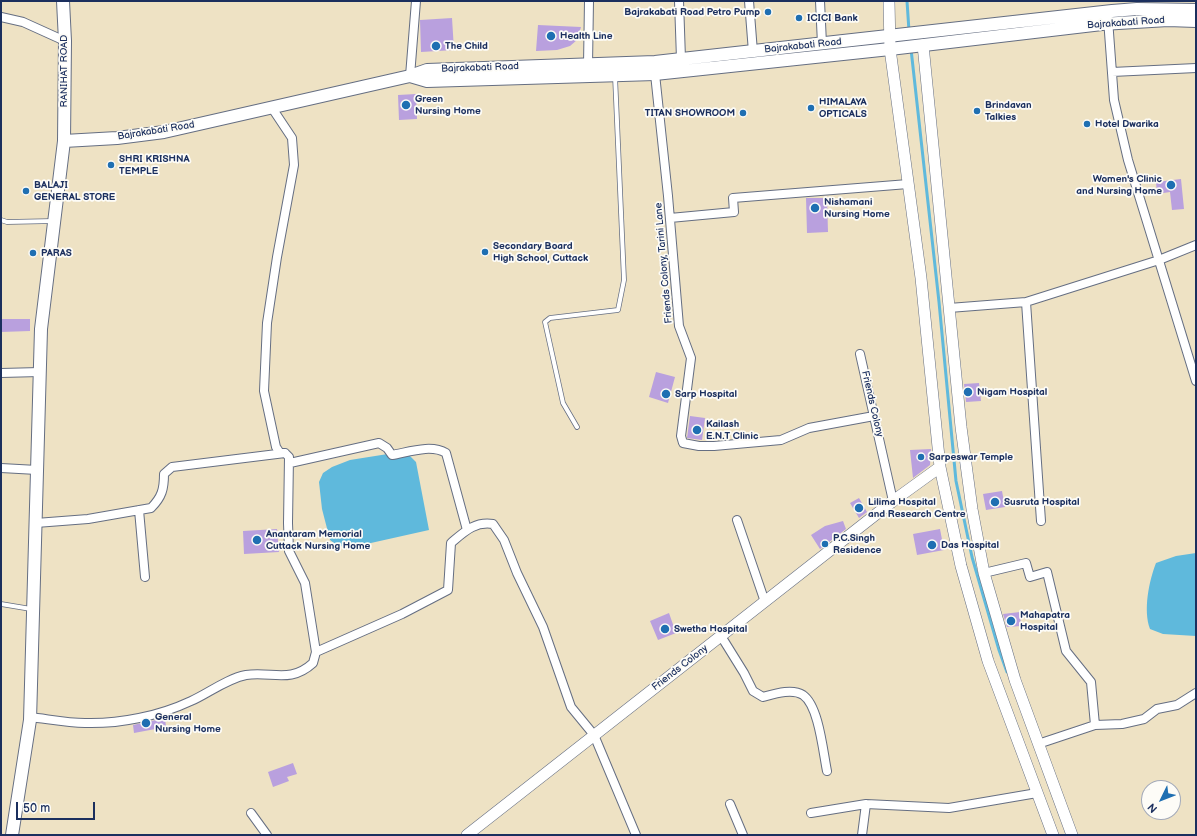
<!DOCTYPE html>
<html>
<head>
<meta charset="utf-8">
<style>
  body { margin:0 }
  #map { position:relative; width:1197px; height:836px; overflow:hidden; background:#eee2c4; font-family:"Balsamiq Sans",sans-serif }
  canvas { display:block }
  .frame { position:absolute; inset:0; border:2px solid #1b2f5e; pointer-events:none }
  .north { position:absolute; left:1141px; top:780px; width:40px; height:40px; box-sizing:border-box; background:#fdfcf7; border:1px solid #a3aaba; border-radius:50%; rotate:227deg; font-size:11px; font-weight:700; line-height:16px; text-align:center; color:#1b2f5e }
  .north::after { content:''; display:block; margin:auto; width:14px; height:18px; background:#1f6fb2; clip-path:polygon(50% 0,100% 100%,50% 72%,0 100%) }
  .scale { position:absolute; left:16px; top:802px; width:79px; height:18px; box-sizing:border-box; border:2px solid #1b2f5e; border-top:0; padding-left:5px; font-size:12px; line-height:14px; white-space:nowrap; color:#1b2f5e; -webkit-text-stroke:3px #fdfcf7; paint-order:stroke }
</style>
</head>
<body>
<div id="map">
<canvas width="1197" height="836"></canvas>
<div class="frame"></div>
<div class="north">N</div>
<div class="scale">50 m</div>
</div>
<script>
const c = document.querySelector('canvas').getContext('2d');
c.lineJoin = 'round';
function paint(path, color) { c.fillStyle = color; c.fill(path, 'evenodd'); }
function strokePath(path, color, width, dash) { c.strokeStyle = color; c.lineWidth = width; c.lineCap = dash ? 'butt' : 'round'; c.setLineDash(dash || []); c.stroke(path); }
function label(font, color, halo, rows, align = 'center') {
  c.font = font + ' "Balsamiq Sans",sans-serif'; c.lineWidth = 3.5; c.setLineDash([]); c.textBaseline = 'middle'; c.strokeStyle = halo; c.fillStyle = color; for (const [text, x, y, turn = 0] of rows) {
    c.save(); c.translate(x, y); c.rotate((+turn || 0) * Math.PI / 180); c.textAlign = isNaN(turn) ? turn : align; if (halo) c.strokeText(text, 0, 0); c.fillText(text, 0, 0); c.restore();
  }
}
const water = new Path2D(`
  M394 453 409 455 416 462 429 530 353 547 338 546 330 540 322 509 319 482 323 473 332 467 350 460Z
  M1196 553V636L1163 634 1150 629C1143 610 1149 581 1156 563L1176 556Z`);
const stream = new Path2D(`
  M907 1 909 31
  M911 49 939 302 956 481 972 557 999 650 1007 672`);
const building = new Path2D(`
  M452 18 454 50 421 52 420 20Z
  M538 25 581 27 577 40 570 46 557 50 536 51Z
  M416 94 417 119 399 120 398 95Z
  M1181 179 1184 209 1172 210 1170 192 1157 194 1156 182Z
  M806 198H827L828 232 807 233Z
  M1 319H30V331L1 332Z
  M656 372 675 377 668 403 649 397Z
  M979 383 981 401 966 402 964 384Z
  M690 416 705 418 702 440 687 438Z
  M931 449 930 465 913 478 910 450Z
  M1002 491 1005 507 986 510 983 494Z
  M859 498 867 512 859 518 850 503Z
  M843 521 846 529 820 549 811 535 825 526Z
  M277 529 279 552 244 554 243 531Z
  M940 529 944 550 917 555 913 534Z
  M1020 612 1021 626 1007 627 1003 614Z
  M669 613 676 633 658 640 650 621Z
  M165 718 166 727 134 733 133 725Z
  M293 763 297 774 287 777 289 781 273 787 268 772Z`);
const service = new Path2D(`
  M1 220 7 222 54 221
  M577 427 563 403 545 322 550 318 618 310 624 280 615 76
  M1 604 31 609`);
const minor = new Path2D(`
  M679 1 681 59
  M749 1 753 52
  M820 1 822 44
  M1 17 23 22 65 41
  M1108 19 1114 100 1128 160 1196 381
  M588 65 589 1
  M1112 72 1196 68
  M655 74 668 196 679 326 691 358 681 436 683 443 699 446H714L781 440 809 428 874 416
  M410 76 416 1
  M670 218 734 212 733 198 908 184
  M1026 302 1041 521
  M949 308 1026 302 1159 260 1196 245
  M860 354 893 501
  M1 373 40 372
  M290 463 379 443 387 448 392 455C409 452 431 444 446 453L467 530
  M1 468 37 470
  M139 510 145 577
  M737 520 765 602
  M36 523 88 519 151 508C162 497 164 489 164 474L172 467 285 453
  M984 573 1026 563 1030 577 1047 572 1066 651 1091 682 1095 725
  M721 636 744 673 753 691 763 697C774 694 792 688 803 695 819 706 823 752 827 771
  M316 652 402 614 448 590 451 543C464 532 475 521 493 524L504 540 517 573 543 627 571 707 594 735 636 835
  M30 717C48 719 67 723 85 723 120 724 159 716 191 701 209 693 226 679 246 675 272 671 290 684 313 663L316 652 305 583 289 551 288 523 289 457 285 453H280L276 447 264 391 267 323 277 257 294 165 292 138 272 108
  M1038 744 1095 725 1122 724 1144 719 1157 709 1177 705 1196 693
  M730 804 743 835
  M866 804 949 808 1037 793
  M251 813 267 835
  M811 813 866 804 862 835`);
const tertiary = new Path2D(`
  M889 1 890 49 921 278 940 467 961 566 988 661 1053 835
  M923 45 961 427 972 509 984 573 1015 680 1072 835
  M467 835 893 501 940 467`);
const secondary = new Path2D(`
  M410 76 427 81 655 74 890 49 1102 24 1168 20 1196 21
  M64 141 117 138 164 132 410 76 427 70 655 62 1112 11 1137 9 1196 10
  M12 835 30 720 41 329 64 141 65 41 63 1`);
const markers = [
  [768,12,4,"#1f6fb2"],
  [799,18,4,"#1f6fb2"],
  [551,36,5,"#1f6fb2"],
  [436,46,5,"#1f6fb2"],
  [406,105,5,"#1f6fb2"],
  [811,108,4,"#1f6fb2"],
  [977,111,4,"#1f6fb2"],
  [743,113,4,"#1f6fb2"],
  [1087,124,4,"#1f6fb2"],
  [111,165,4,"#1f6fb2"],
  [1171,185,5,"#1f6fb2"],
  [26,191,4,"#1f6fb2"],
  [815,208,5,"#1f6fb2"],
  [485,252,4,"#1f6fb2"],
  [33,253,4,"#1f6fb2"],
  [968,392,5,"#1f6fb2"],
  [666,394,5,"#1f6fb2"],
  [697,430,5,"#1f6fb2"],
  [921,457,4,"#1f6fb2"],
  [995,502,5,"#1f6fb2"],
  [859,508,5,"#1f6fb2"],
  [257,540,5,"#1f6fb2"],
  [825,544,4,"#1f6fb2"],
  [932,545,5,"#1f6fb2"],
  [1011,621,5,"#1f6fb2"],
  [665,629,5,"#1f6fb2"],
  [146,723,5,"#1f6fb2"]
];
const poiNames = [
  ["Bajrakabati Road Petro Pump",760,12,"right"],
  ["ICICI Bank",807,18],
  ["Health Line",560,36],
  ["The Child",445,46],
  ["Green",415,99],
  ["Nursing Home",415,111],
  ["HIMALAYA",819,102],
  ["OPTICALS",819,114],
  ["Brindavan",985,105],
  ["Talkies",985,117],
  ["TITAN SHOWROOM",735,113,"right"],
  ["Hotel Dwarika",1095,124],
  ["SHRI KRISHNA",119,159],
  ["TEMPLE",119,171],
  ["Women's Clinic",1162,179,"right"],
  ["and Nursing Home",1162,191,"right"],
  ["BALAJI",34,185],
  ["GENERAL STORE",34,197],
  ["Nishamani",824,202],
  ["Nursing Home",824,214],
  ["Secondary Board",493,246],
  ["High School, Cuttack",493,258],
  ["PARAS",41,253],
  ["Nigam Hospital",977,392],
  ["Sarp Hospital",675,394],
  ["Kailash",706,424],
  ["E.N.T Clinic",706,436],
  ["Sarpeswar Temple",929,457],
  ["Lilima Hospital",868,502],
  ["and Research Centre",868,514],
  ["Susruta Hospital",1004,502],
  ["Anantaram Memorial",266,534],
  ["Cuttack Nursing Home",266,546],
  ["P.C.Singh",833,538],
  ["Residence",833,550],
  ["Das Hospital",941,545],
  ["Mahapatra",1020,615],
  ["Hospital",1020,627],
  ["Swetha Hospital",674,629],
  ["General",155,717],
  ["Nursing Home",155,729]
];
const streetNames = [
  ["Bajrakabati Road",1126,23,-4],
  ["Bajrakabati Road",803,46,-6],
  ["Bajrakabati Road",480,68,-2],
  ["RANIHAT ROAD",64,71,-90],
  ["Bajrakabati Road",156,131,-9],
  ["Friends Colony, Tarini Lane",664,263,-95],
  ["Friends Colony",872,404,77],
  ["Friends Colony",680,668,-38]
];
paint(water, '#5fb9dc');
strokePath(stream, '#5fb9dc', 3);
paint(building, '#b9a0de');
strokePath(service, '#656e82', 5.5);
strokePath(minor, '#656e82', 10);
strokePath(tertiary, '#656e82', 12);
strokePath(secondary, '#656e82', 14);
strokePath(service, '#fff', 4);
strokePath(minor, '#fff', 8);
strokePath(tertiary, '#fff', 11);
strokePath(secondary, '#fff', 12);
for (const [x, y, r, color] of markers) { const dot = new Path2D(); dot.arc(x, y, r, 0, 2 * Math.PI); c.fillStyle = color; c.fill(dot); strokePath(dot, '#fdfcf7', 1.5); }
label('bold 10px', '#1b2f5e', '#fdfcf7', poiNames, 'left');
label('10px', '#1b2f5e', '#fdfcf7', streetNames);
</script>
</body>
</html>
